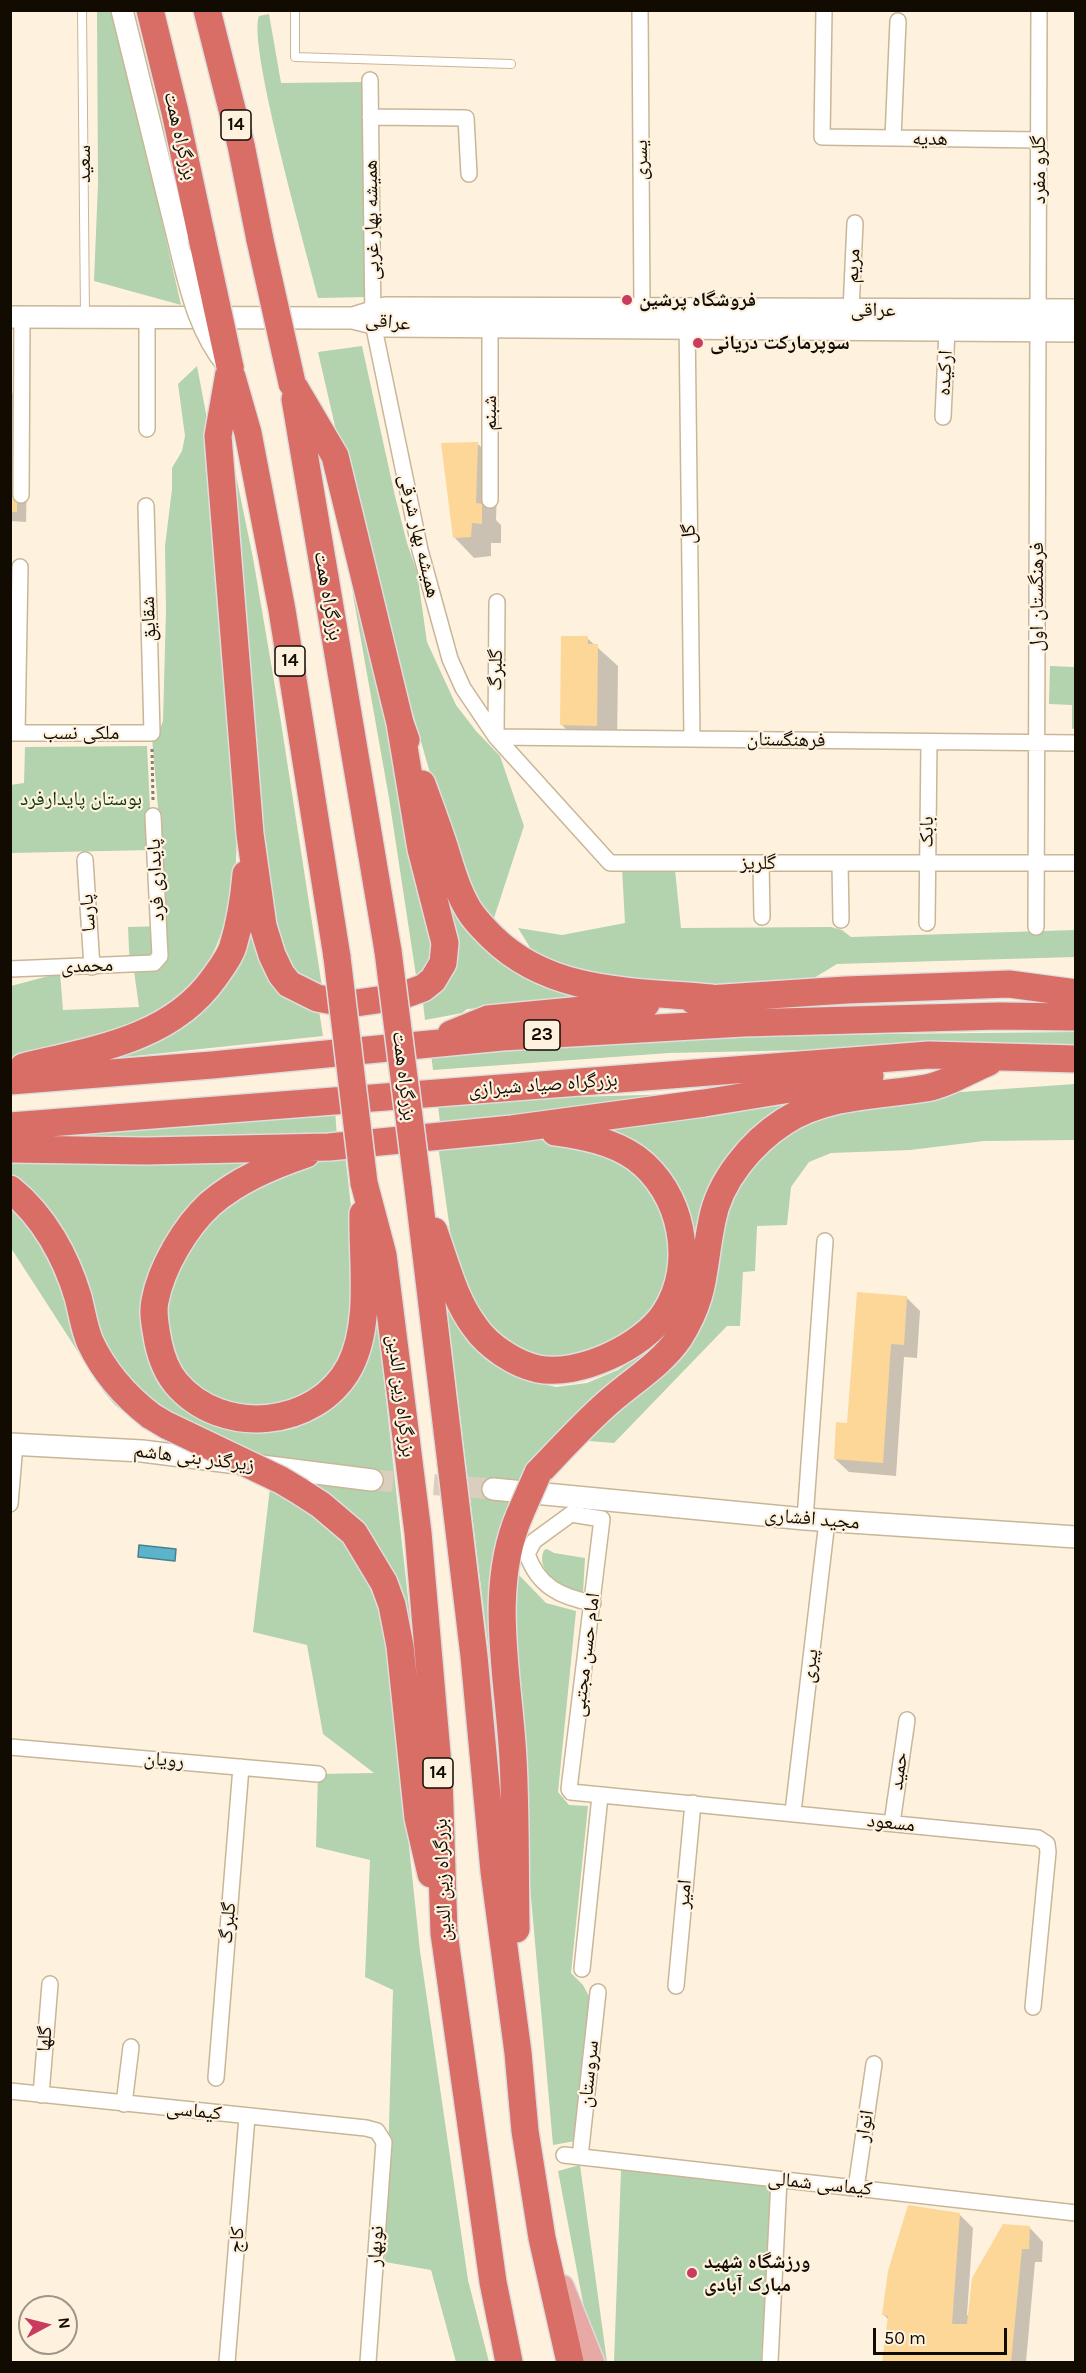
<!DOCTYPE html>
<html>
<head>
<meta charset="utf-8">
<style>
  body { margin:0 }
  #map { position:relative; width:1086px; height:2373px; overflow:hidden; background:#fef2df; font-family:Karla,sans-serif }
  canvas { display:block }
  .frame { position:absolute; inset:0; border:12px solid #110b02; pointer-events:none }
  .north { position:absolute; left:18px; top:2295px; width:60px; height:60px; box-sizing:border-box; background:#fef2df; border:2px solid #9f9687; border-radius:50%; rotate:83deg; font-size:16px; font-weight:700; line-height:24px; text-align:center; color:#110b02 }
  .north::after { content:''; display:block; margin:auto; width:21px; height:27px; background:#ca3b60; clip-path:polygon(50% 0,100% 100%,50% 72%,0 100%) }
  .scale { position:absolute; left:873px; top:2328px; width:134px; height:27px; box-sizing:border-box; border:3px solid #110b02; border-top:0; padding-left:8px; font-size:18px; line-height:21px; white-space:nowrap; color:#110b02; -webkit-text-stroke:4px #fef2df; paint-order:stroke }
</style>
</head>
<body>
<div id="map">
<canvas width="1086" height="2373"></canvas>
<div class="frame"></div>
<div class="north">N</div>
<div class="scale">50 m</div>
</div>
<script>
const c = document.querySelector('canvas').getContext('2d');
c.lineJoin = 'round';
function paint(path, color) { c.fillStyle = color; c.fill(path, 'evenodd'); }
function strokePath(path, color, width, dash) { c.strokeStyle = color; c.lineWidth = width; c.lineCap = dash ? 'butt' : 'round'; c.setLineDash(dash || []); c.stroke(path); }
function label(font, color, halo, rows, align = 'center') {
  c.font = font + ' Karla,"Noto Naskh Arabic",sans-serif'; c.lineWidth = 4.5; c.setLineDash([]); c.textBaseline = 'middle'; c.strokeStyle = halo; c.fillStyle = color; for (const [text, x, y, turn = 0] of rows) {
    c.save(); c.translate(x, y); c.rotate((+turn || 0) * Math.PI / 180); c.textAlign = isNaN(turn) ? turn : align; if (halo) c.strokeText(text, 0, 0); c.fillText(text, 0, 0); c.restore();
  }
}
const green = new Path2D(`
  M97 11H114L181 305 94 281 98 184Z
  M269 14 281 83 363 82 368 297 318 298C307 253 247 45 259 16Z
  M362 346 395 496 407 543 417 572 427 642 456 705 476 731 500 756 524 826 494 918V931L482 918 446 829 352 500 318 352Z
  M197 366 208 424 235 811C236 827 237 844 236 861 234 922 203 999 144 1025 129 1032 111 1035 95 1040 67 1048 40 1056 11 1059V986L60 973 63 1010 139 1007 134 971H130L128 927 166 926V900L152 738 160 729 163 721 166 610 165 546 172 489V468L182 451 185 436 178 384Z
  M226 427 253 558 280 716 323 993 301 984 274 951Z
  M352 578 440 953 417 982 389 798 353 595Z
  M1050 666 1075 667V728L1072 729V705L1049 704Z
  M147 746 152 850 11 853 10 785 24 783 25 747Z
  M622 868 675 870 681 928 831 927 842 930 851 937 1075 930V957L837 964 804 984 688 986 553 968 531 949 518 928 562 935 625 923Z
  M442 875 451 897 588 992 566 1003 467 1009 462 1013 425 1020 422 994 434 987Z
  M254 924 260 925 318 1004 323 1036 69 1063 240 962 247 947Z
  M1076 1032 1075 1048H900L669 1053 433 1070 431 1054 794 1035Z
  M1075 1084V1140L984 1141 910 1150 831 1153 809 1162 791 1187 787 1225 757 1226 755 1271 743 1272 740 1326H727L614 1443 576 1440 673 1353 736 1181 796 1122 904 1096Z
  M825 1089 760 1128 676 1331 536 1469 494 1694 443 1276 510 1371 533 1382 556 1387 587 1383 618 1370 641 1354 659 1334 685 1217 591 1132Z
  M712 1093 441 1130 438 1106 573 1095 576 1097Z
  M335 1109 337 1138 11 1139Z
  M552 1137 580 1140 643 1175 669 1223V1273L646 1320 589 1355 545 1357 518 1349 485 1323 456 1273 438 1145Z
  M345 1154 354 1233 348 1362 326 1390 256 1410 212 1399 172 1362 165 1294 169 1278 214 1213 291 1164Z
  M286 1156 217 1191 149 1328 219 1418 330 1397 370 1255 415 1661 380 1558 211 1440 125 1385 11 1182 10 1157Z
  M10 1200 24 1213 136 1421 115 1405 104 1392 11 1248Z
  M270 1488 344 1532 384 1607 420 1951 468 2280 489 2362H456L431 2270 385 2262 393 1990 365 1977 370 1860 316 1847 318 1774 374 1773 323 1734 307 1645 253 1632Z
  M547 1549 554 1553 585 1558 583 1593C565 1587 534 1574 544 1550Z
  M518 1574 546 1603 576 1611 558 1792 569 1805 588 1806 571 1973 583 1985 590 1998 575 2141 553 2145 526 1841 510 1594Z
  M580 2165 607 2362H598L584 2308 558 2171Z
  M621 2170 772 2183 761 2362H614Z`);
const water = new Path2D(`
  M139 1545 176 1549 175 1561 138 1557Z`);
const shadow = new Path2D(`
  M10 391 22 402 27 483 26 522 10 521Z
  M478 444 498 464 496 520 501 525V543H491V556L474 558 454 537Z
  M587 638 618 666 617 745H582L562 725Z
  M906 1297 920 1311 917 1358 904 1357 896 1476 849 1472 835 1459Z
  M959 2214 973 2228 967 2315 969 2316 1030 2228 1043 2242 1042 2262H1035L1026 2362H884L889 2320 883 2314Z`);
const building = new Path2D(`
  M478 442 476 503 482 504V524L472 523 471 537 453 538 441 443Z
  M10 471H17V512H10Z
  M561 636H588V644H598L597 726 560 725Z
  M857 1292 907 1296 904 1345 891 1344 883 1463 834 1459 836 1422 847 1423Z
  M908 2205 960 2213 952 2324H967L972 2278 1003 2224 1030 2226 1029 2249H1022L1011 2362H882L888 2316 882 2315 888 2271Z`);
const secondaryTunnel = new Path2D(`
  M372 1480 493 1489`);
const path = new Path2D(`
  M152 749 153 800`);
const lane = new Path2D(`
  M82 10 85 315
  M295 10V57L511 64`);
const street = new Path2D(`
  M640 10 642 309
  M824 10 822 137 1039 140
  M370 80 373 323 420 550 450 659 463 688 496 737 610 863H1076
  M370 117 466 118 469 174
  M893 138 898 21
  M851 310 855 223
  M147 318V429
  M687 319 692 739
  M943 417 947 330
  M21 495 22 317
  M490 500V326
  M10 733H152L146 506
  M17 733 20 567
  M496 737 1076 743
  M496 737 497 602
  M85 860 92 967
  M761 863 762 917
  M840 863 841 920
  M927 923 929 742
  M1036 927 1039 10
  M10 969 154 963 160 956 153 816
  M10 1504 15 1444
  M805 1519 825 1241
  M593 1603C560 1597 538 1586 527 1554L534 1541 571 1514 602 1519 569 1789 571 1792 1038 1838 1047 1844 1048 1852 1033 2007
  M10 1747 318 1774
  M793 1812 827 1521
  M892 1823 907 1720
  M582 1969 600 1796
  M676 1986 693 1803
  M216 2078 241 1767
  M10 2091 366 2128 377 2131 384 2142 368 2362
  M41 2095 50 1984
  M124 2104 131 2047
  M564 2155 1076 2213
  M580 2157 598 1992
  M856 2188 874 2064
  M227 2362 247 2117
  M770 2362 779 2180`);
const secondary = new Path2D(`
  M122 10 183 258
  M10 317 336 318H353L385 326 1076 331
  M353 318 385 308 1076 310
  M10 1444 142 1451 372 1480
  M493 1489 805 1519 1076 1537`);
const primary = new Path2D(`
  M562 2287 592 2362`);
const highway = new Path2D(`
  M150 10 175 112 202 238
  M207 10 241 145 260 240
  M230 367 218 436 250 834 263 926 272 955 281 974 289 984 317 998 349 1004 398 997 423 988 433 980 443 963 445 943 421 849 400 723
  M232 377 248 433 282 610 337 957
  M292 383 335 456 400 723 406 740
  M295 399 388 951
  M422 784C430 806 438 827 445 849 451 868 456 888 466 905 472 917 482 927 492 937 551 995 634 991 711 998
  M693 1000 846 990 1009 984 1076 993
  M451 1034 488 1019 646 1004
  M23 1067C92 1050 170 1040 214 978 221 968 230 957 233 946 240 923 244 898 246 874
  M10 1081 212 1065 502 1037 743 1023 999 1016 1076 1017
  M10 1126 929 1055 1076 1059
  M10 1149 146 1151 329 1147 512 1129 704 1103 870 1076
  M306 1154C271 1166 238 1180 210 1204 185 1227 161 1268 155 1301 152 1314 156 1329 158 1342 161 1356 166 1371 176 1383 221 1437 317 1429 350 1366 372 1323 362 1262 363 1214
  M364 1183 383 1255 418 1533 439 1777 444 1933 493 2282 509 2362
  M418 1188 474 1656 494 1871 518 2053 525 2131 542 2238 570 2362
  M10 1189C44 1216 66 1257 78 1297 82 1312 84 1328 90 1342 104 1372 125 1396 151 1416
  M434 1231C446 1264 454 1299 475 1327 488 1346 515 1364 538 1369 578 1377 643 1347 665 1313 697 1264 682 1192 636 1158 612 1141 583 1136 555 1132
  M538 1473C559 1451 580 1428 602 1408 626 1385 660 1366 679 1338 707 1294 702 1268 712 1221 719 1181 752 1142 785 1121 828 1094 878 1096 926 1088 945 1085 970 1070 989 1062
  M301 1492 321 1505 354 1533 384 1583 392 1605 400 1646 418 1818 431 1874
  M516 1929C515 1872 516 1816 513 1759 509 1679 487 1590 520 1514`);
const secondaryBridge = new Path2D(`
  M183 258C192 295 202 334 227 364`);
const highwayBridge = new Path2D(`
  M202 238 230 367
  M260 240 292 383
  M388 951 418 1188
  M337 957 364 1183
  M151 1416 166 1425 281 1480 301 1492
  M520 1514 538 1473`);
const markers = [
  [627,300,6,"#ca3b60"],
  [698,343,6,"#ca3b60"],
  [692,2273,6,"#ca3b60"]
];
const shields = [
  [236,125,30],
  [290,661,30],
  [542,1035,36],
  [438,1773,30]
];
const shieldNames = [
  ["14",236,125],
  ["14",290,661],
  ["23",542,1035],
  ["14",438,1773]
];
const streetNames = [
  ["بزرگراه همت",180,136,77],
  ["هدیه",930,139,1],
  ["یسری",641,160,-90],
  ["سعید",84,164,-90],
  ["گلرو مفرد",1039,170,-90],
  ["همیشه بهار غربی",372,220,-91],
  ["مریم",853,266,-87],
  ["عراقی",873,310],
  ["عراقی",388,322,6],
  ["ارکیده",945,373,-87],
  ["شبنم",490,413,-90],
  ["گل",689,534,-91],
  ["همیشه بهار شرقی",419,536,77],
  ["بزرگراه همت",328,596,80],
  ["فرهنگستان اول",1037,597,-90],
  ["شقایق",149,619,-92],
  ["گلبرگ",496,670,-89],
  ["ملکی نسب",81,733],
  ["فرهنگستان",786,740,1],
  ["بابک",927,832,-89],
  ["گلریز",758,863],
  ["پایداری فرد",156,880,-93],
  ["پارسا",88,913,-94],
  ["محمدی",87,966,-2],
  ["بزرگراه همت",404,1076,83],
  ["بزرگراه صیاد شیرازی",543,1085,-4],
  ["بزرگراه زین الدین",401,1396,83],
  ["زیرگذر بنی هاشم",194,1458,7],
  ["مجید افشاری",812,1519,5],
  ["امام حسن مجتبی",586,1655,-83],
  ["پیری",810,1666,-83],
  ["رویان",164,1760,5],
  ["حمید",899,1771,-82],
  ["مسعود",891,1823,6],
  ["بزرگراه زین الدین",443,1880,-92],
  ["امیر",684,1894,-85],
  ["گلبرگ",228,1923,-85],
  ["گلها",45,2039,-86],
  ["سروستان",589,2074,-84],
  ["کیماسی",194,2111,6],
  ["انوار",865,2126,-81],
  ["کیماسی شمالی",820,2184,6],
  ["کاج",237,2240,-85],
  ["نوبهار",376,2246,-86]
];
const poiNames = [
  ["فروشگاه پرشین",639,300],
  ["سوپرمارکت دریانی",710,343],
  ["ورزشگاه شهید",704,2262],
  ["مبارک آبادی",704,2285]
];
const parkNames = [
  ["بوستان پایدارفرد",81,799]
];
paint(green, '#b3d2ae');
paint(water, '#5cb4cb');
strokePath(water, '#46818f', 1.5);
paint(shadow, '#0003');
paint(building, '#fdd798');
strokePath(secondaryTunnel, '#dacfbe', 21, [21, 10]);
strokePath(lane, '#c9b697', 10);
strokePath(street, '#c9b697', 18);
strokePath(secondary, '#c9b697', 24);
strokePath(primary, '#dedddc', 27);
strokePath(highway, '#dedddc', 30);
strokePath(path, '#877e70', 3, [3, 3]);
strokePath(lane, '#fff', 8);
strokePath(street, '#fff', 15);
strokePath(secondary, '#fff', 21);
strokePath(primary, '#e8a8a3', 24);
strokePath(highway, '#d96e66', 27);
strokePath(secondaryBridge, '#c9b697', 24, []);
strokePath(highwayBridge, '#dedddc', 30, []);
strokePath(secondaryBridge, '#fff', 21);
strokePath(highwayBridge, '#d96e66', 27);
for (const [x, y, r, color] of markers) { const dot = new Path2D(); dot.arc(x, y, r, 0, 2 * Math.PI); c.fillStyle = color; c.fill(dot); strokePath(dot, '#fef2df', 2); }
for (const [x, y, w] of shields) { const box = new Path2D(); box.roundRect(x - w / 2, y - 15, w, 30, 4.5); c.fillStyle = '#fef2df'; c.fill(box); strokePath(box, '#110b02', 1.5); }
label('bold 18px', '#110b02', null, shieldNames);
label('20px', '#110b02', '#fef2df', streetNames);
label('bold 20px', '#110b02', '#fef2df', poiNames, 'left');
label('20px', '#083902', '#fef2df', parkNames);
</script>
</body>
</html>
